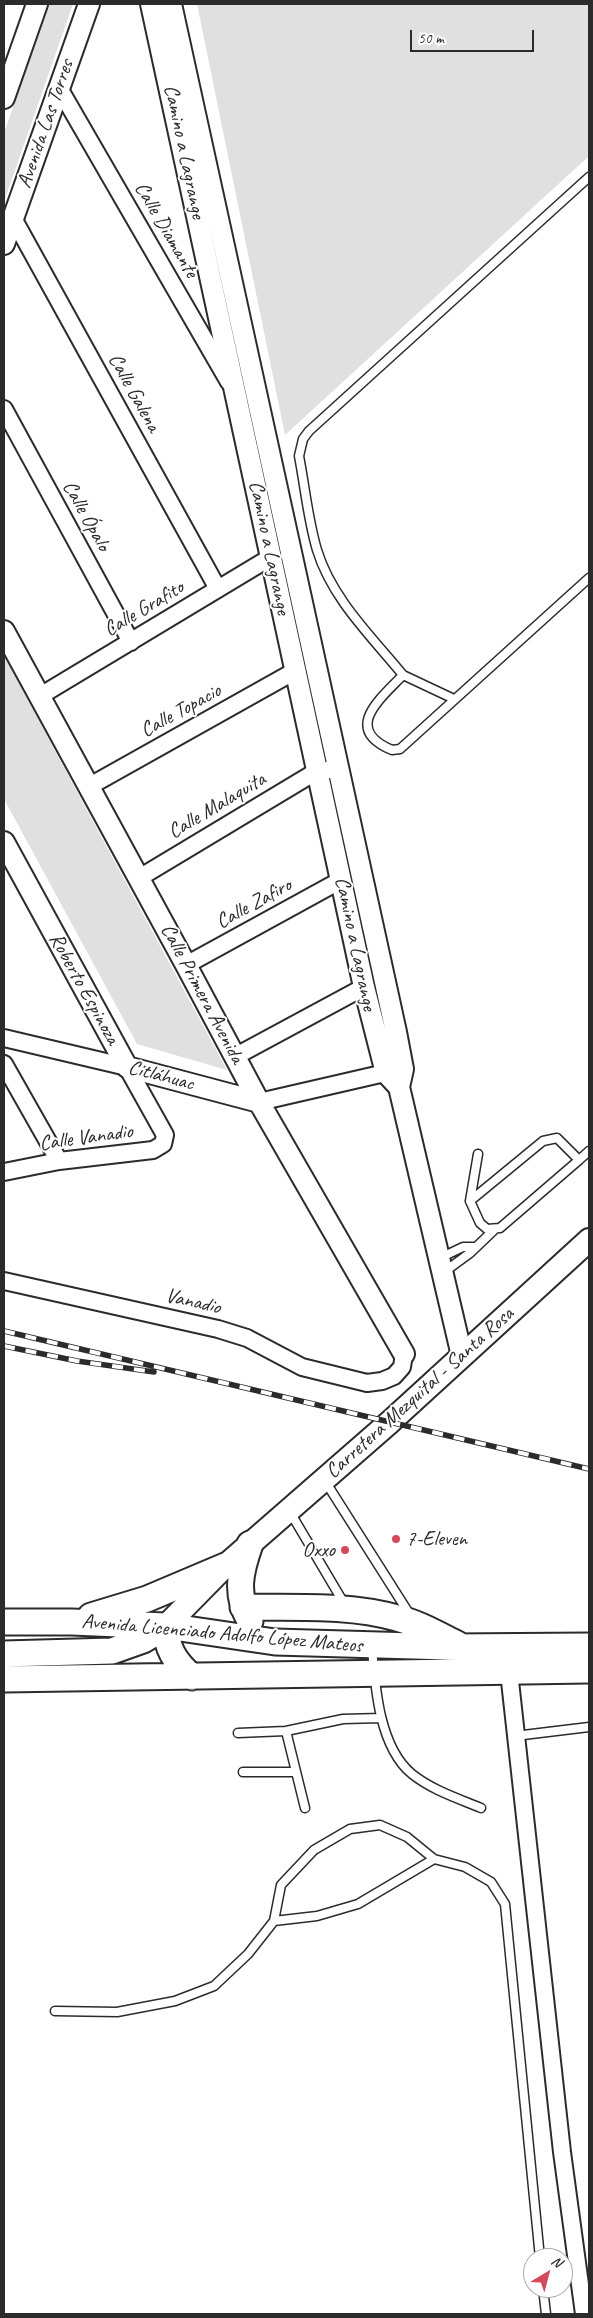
<!DOCTYPE html>
<html>
<head>
<meta charset="utf-8">
<style>
  body { margin:0 }
  #map { position:relative; width:593px; height:2318px; overflow:hidden; background:#fff; font-family:Caveat,sans-serif }
  canvas { display:block }
  .frame { position:absolute; inset:0; border:5px solid #2b2b2b; pointer-events:none }
  .north { position:absolute; left:523px; top:2248px; width:50px; height:50px; box-sizing:border-box; background:#fff; border:1px solid #aaa; border-radius:50%; rotate:37deg; font-size:14px; font-weight:700; line-height:20px; text-align:center; color:#2b2b2b }
  .north::after { content:''; display:block; margin:auto; width:18px; height:22px; background:#d1495b; clip-path:polygon(50% 0,100% 100%,50% 72%,0 100%) }
  .scale { position:absolute; left:410px; top:30px; width:124px; height:22px; box-sizing:border-box; border:2px solid #2b2b2b; border-top:0; padding-left:6px; font-size:15px; line-height:18px; white-space:nowrap; color:#2b2b2b; -webkit-text-stroke:4px #fff; paint-order:stroke }
</style>
</head>
<body>
<div id="map">
<canvas width="593" height="2318"></canvas>
<div class="frame"></div>
<div class="north">N</div>
<div class="scale">50 m</div>
</div>
<script>
const c = document.querySelector('canvas').getContext('2d');
c.lineJoin = 'round';
function paint(path, color) { c.fillStyle = color; c.fill(path, 'evenodd'); }
function strokePath(path, color, width, dash) { c.strokeStyle = color; c.lineWidth = width; c.lineCap = dash ? 'butt' : 'round'; c.setLineDash(dash || []); c.stroke(path); }
function label(font, color, halo, rows, align = 'center') {
  c.font = font + ' Caveat,sans-serif'; c.lineWidth = 4; c.setLineDash([]); c.textBaseline = 'middle'; c.strokeStyle = halo; c.fillStyle = color; for (const [text, x, y, turn = 0] of rows) {
    c.save(); c.translate(x, y); c.rotate((+turn || 0) * Math.PI / 180); c.textAlign = isNaN(turn) ? turn : align; if (halo) c.strokeText(text, 0, 0); c.fillText(text, 0, 0); c.restore();
  }
}
const green = new Path2D(`
  M50 4H73L4 202V133Z
  M197 4H589V156L285 435Z
  M4 656 227 1070 137 1044 4 799Z`);
const service = new Path2D(`
  M403 675C372 637 332 599 317 550 308 520 305 487 299 456L303 439 309 431 589 177
  M454 699 403 675C380 699 342 729 392 750L400 749 589 578
  M579 1160 557 1138 543 1141 470 1201 480 1223 487 1229 500 1228 579 1160 589 1151
  M470 1201 478 1154
  M440 1258 463 1247H475
  M444 1272 470 1253 494 1230
  M325 1481 410 1615
  M290 1512 345 1605
  M372 1648C375 1686 379 1747 412 1774 432 1790 457 1798 481 1808
  M286 1731 305 1808
  M238 1733 286 1731 343 1719 381 1718
  M515 1736 589 1727
  M243 1772H294
  M274 1921 317 1916 358 1904 434 1859
  M55 2011 117 2012 175 2001 214 1986 248 1954 274 1921 281 1885 314 1850 350 1829 380 1825 407 1837 434 1859 465 1867 491 1882 505 1904 540 2258
  M543 2288 546 2314`);
const minor = new Path2D(`
  M59 88 229 382
  M13 218 218 589
  M4 409 131 642
  M40 696 271 557
  M88 787 295 671
  M139 878 317 771 329 770
  M186 965 341 880
  M4 1038 127 1067 165 1135 163 1144 153 1150 59 1161 4 1172
  M236 1056 364 987
  M4 1064 59 1161
  M259 1102 398 1070
  M4 1281 218 1329 247 1338 302 1367 367 1383 382 1381 394 1376 402 1367 404 1354
  M509 1672 562 2152 584 2314`);
const tertiary = new Path2D(`
  M151 4 364 987 386 1073 399 1087
  M171 4 396 1032 403 1069 399 1087 462 1356
  M4 98 37 4
  M4 244 89 4
  M4 631 186 965 259 1102 404 1354
  M4 842 127 1067 259 1102`);
const secondary = new Path2D(`
  M166 1626 225 1566 390 1422 589 1240`);
const primary = new Path2D(`
  M243 1607C293 1608 348 1604 397 1618 418 1623 437 1634 457 1644
  M91 1616 147 1599 225 1566
  M250 1621C235 1594 240 1572 250 1544
  M4 1622H72L166 1626 275 1642 449 1647 589 1646
  M166 1626C166 1648 175 1662 192 1677
  M4 1654 112 1651 143 1640 166 1626
  M4 1679 589 1670`);
const rail = new Path2D(`
  M4 1331 589 1469
  M4 1346 77 1361 154 1372`);
const markers = [
  [396,1539,5,"#d1495b"],
  [345,1550,5,"#d1495b"]
];
const streetNames = [
  ["Avenida Las Torres",46,124,-71],
  ["Camino a Lagrange",184,152,78],
  ["Calle Diamante",166,230,60],
  ["Calle Galena",134,393,61],
  ["Calle Ópalo",86,516,61],
  ["Camino a Lagrange",269,548,78],
  ["Calle Grafito",144,609,-31],
  ["Calle Topacio",181,711,-29],
  ["Calle Malaquita",217,806,-31],
  ["Calle Zafiro",254,904,-29],
  ["Camino a Lagrange",355,944,78],
  ["Roberto Espinoza",84,989,61],
  ["Calle Primera Avenida",202,994,62],
  ["Citláhuac",161,1076,15],
  ["Calle Vanadio",86,1138,-8],
  ["Vanadio",193,1302,13],
  ["Carretera Mezquital - Santa Rosa",420,1393,-42],
  ["Avenida Licenciado Adolfo López Mateos",222,1634,5]
];
const poiNames = [
  ["7-Eleven",406,1539],
  ["Oxxo",335,1550,"right"]
];
paint(green, '#e0e0e0');
strokePath(service, '#2b2b2b', 11);
strokePath(minor, '#2b2b2b', 20);
strokePath(tertiary, '#2b2b2b', 24);
strokePath(secondary, '#2b2b2b', 26);
strokePath(primary, '#2b2b2b', 29);
strokePath(service, '#fff', 8);
strokePath(minor, '#fff', 16);
strokePath(tertiary, '#fff', 20);
strokePath(secondary, '#fff', 22);
strokePath(primary, '#fff', 25);
strokePath(rail, '#2b2b2b', 5.5);
strokePath(rail, '#fff', 4, [11]);
for (const [x, y, r, color] of markers) { const dot = new Path2D(); dot.arc(x, y, r, 0, 2 * Math.PI); c.fillStyle = color; c.fill(dot); strokePath(dot, '#fff', 2); }
label('21px', '#2b2b2b', '#fff', streetNames);
label('21px', '#2b2b2b', '#fff', poiNames, 'left');
</script>
</body>
</html>
